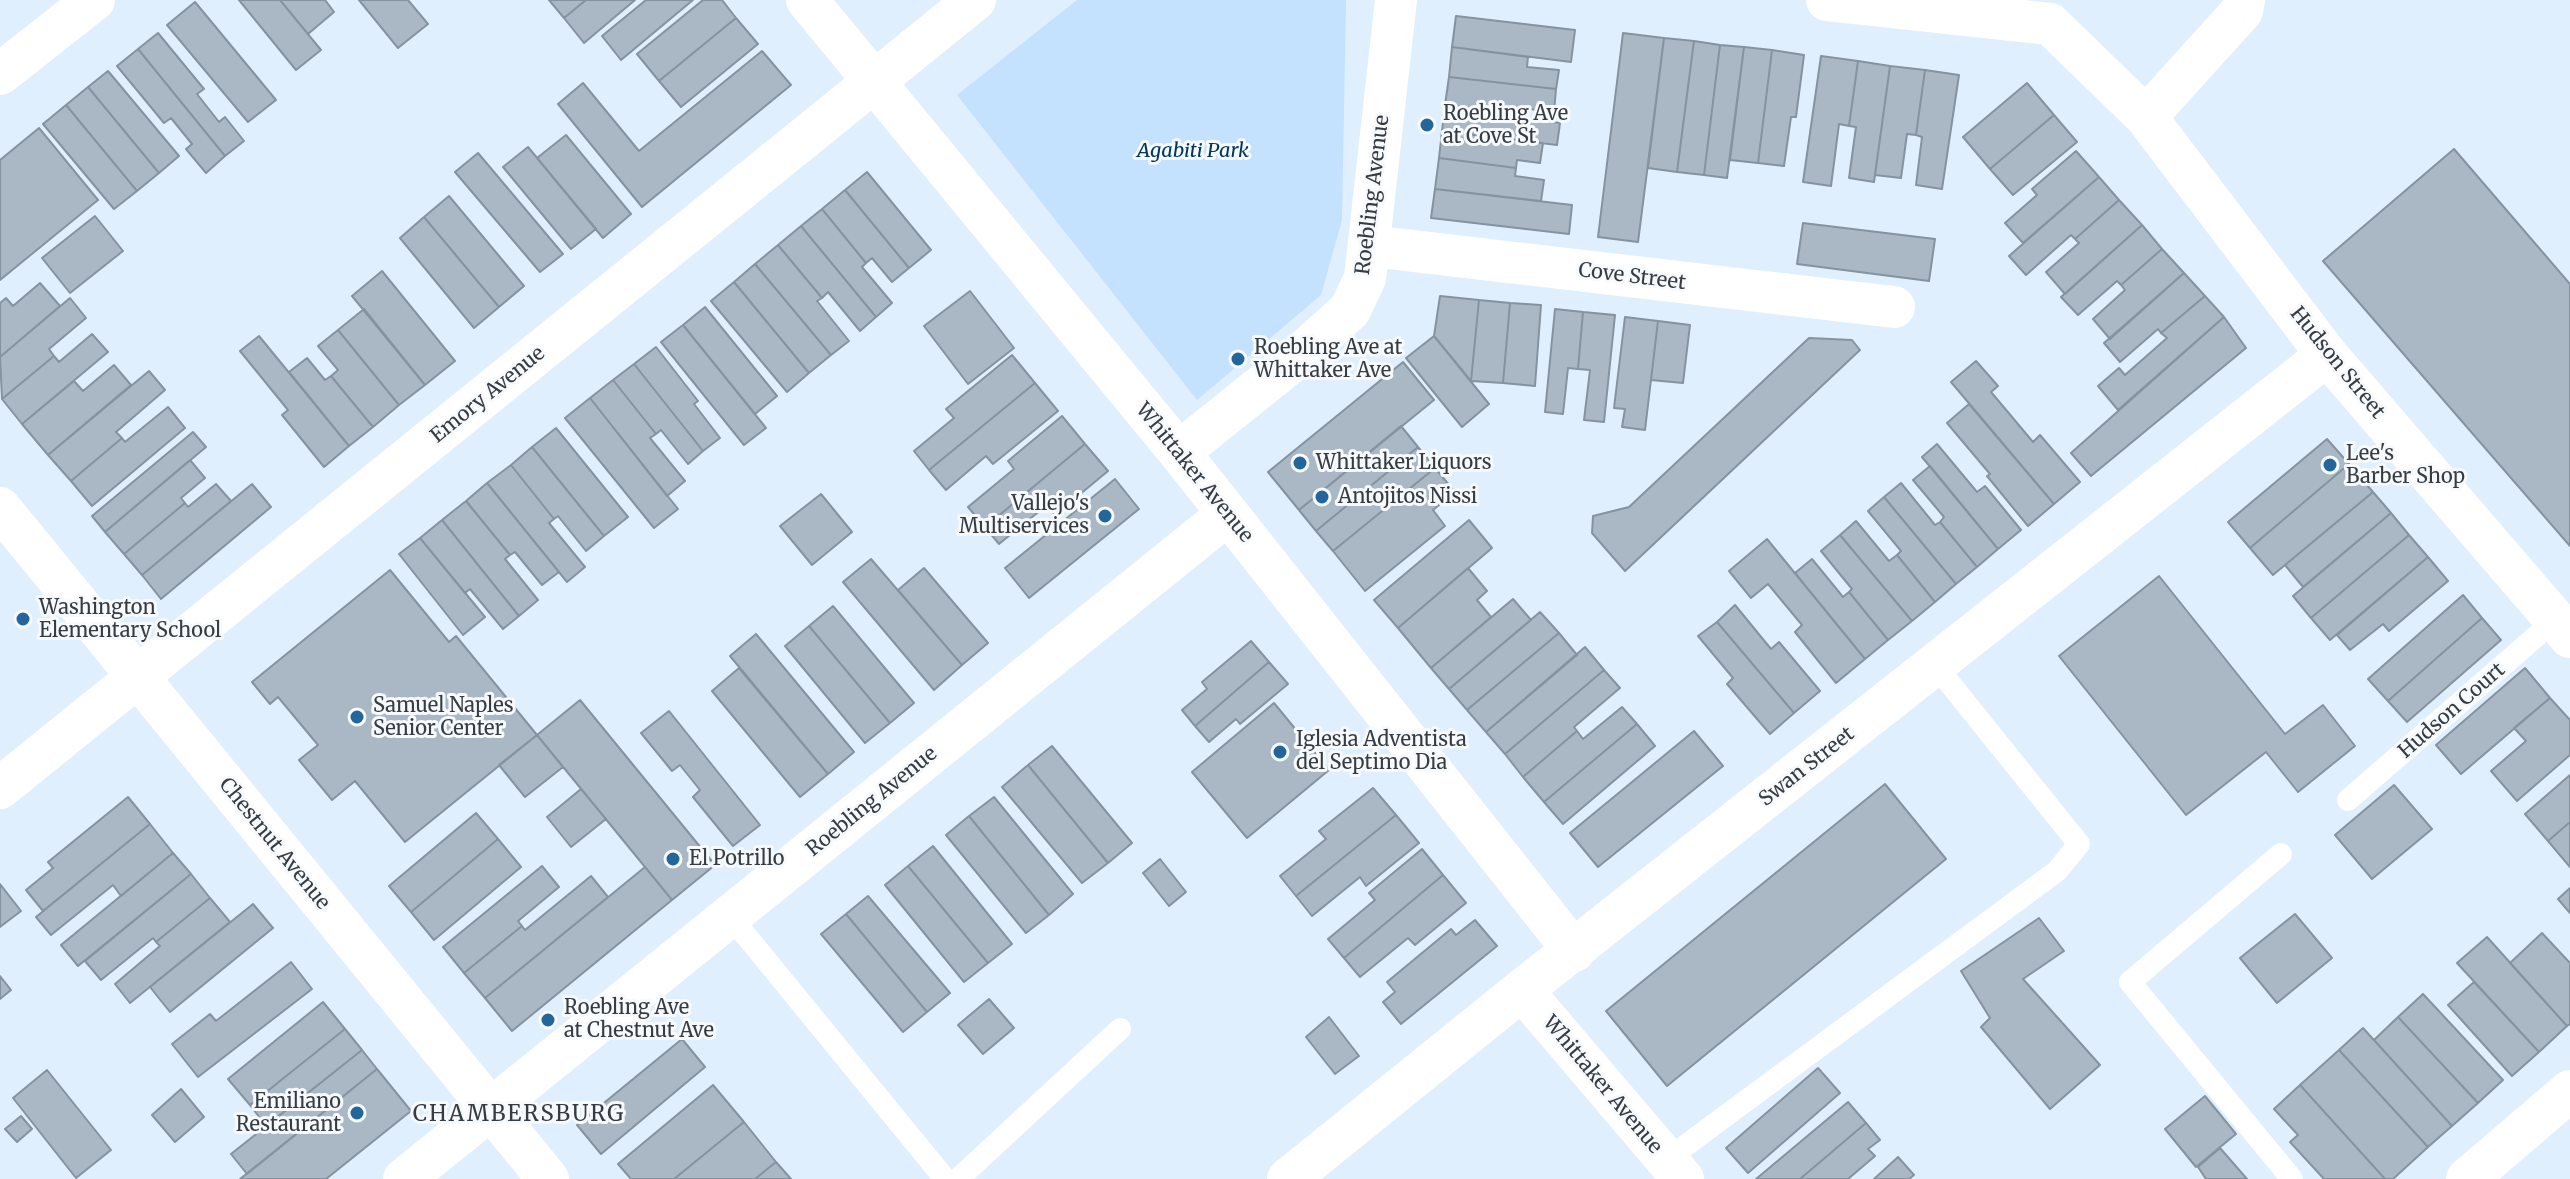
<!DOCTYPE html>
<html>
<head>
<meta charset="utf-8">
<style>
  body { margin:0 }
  canvas { display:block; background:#e0effd }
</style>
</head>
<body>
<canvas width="2570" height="1179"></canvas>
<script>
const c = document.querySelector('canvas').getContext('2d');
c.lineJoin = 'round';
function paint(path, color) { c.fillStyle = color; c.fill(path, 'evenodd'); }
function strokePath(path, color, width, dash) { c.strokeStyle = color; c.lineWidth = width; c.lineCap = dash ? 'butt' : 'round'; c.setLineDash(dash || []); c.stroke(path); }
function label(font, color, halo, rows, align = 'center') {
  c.font = font + ' Merriweather,serif'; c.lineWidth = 6; c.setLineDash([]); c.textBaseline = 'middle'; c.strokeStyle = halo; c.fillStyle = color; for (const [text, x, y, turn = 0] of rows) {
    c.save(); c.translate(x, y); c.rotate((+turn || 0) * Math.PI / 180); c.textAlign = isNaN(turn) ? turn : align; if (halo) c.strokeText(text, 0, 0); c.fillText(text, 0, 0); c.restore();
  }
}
const green = new Path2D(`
  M1077 0H1346L1342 220 1321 295 1197 400 957 95Z`);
const building = new Path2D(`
  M239 0H280L321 50 296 70Z
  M280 0H325L334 12 308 34Z
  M359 0H408L428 24 398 48Z
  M549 0H586L564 18Z
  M586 0H635L584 43 564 18Z
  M646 0H693L621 60 602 36Z
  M703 0H722L736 18 659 81 637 54Z
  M195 2 276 100 248 122 167 25Z
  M1456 16 1575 30 1571 62 1452 47Z
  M736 18 758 44 681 107 659 81Z
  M158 33 204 89 197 94 219 122 225 117 244 141 225 156 138 49Z
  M1623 33 1664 38 1638 242 1598 237Z
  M1664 38 1694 41 1677 172 1648 168Z
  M1694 41 1720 45 1704 175 1677 172Z
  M1720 45 1744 47 1727 178 1704 175Z
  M1452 47 1528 57 1527 67 1559 70 1556 89 1449 77Z
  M1744 47 1772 50 1758 163 1730 160Z
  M138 49 225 156 206 173 186 149 192 144 171 118 164 123 117 66Z
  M1772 50 1804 55 1796 117H1791L1784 166 1758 163Z
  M762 51 791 85 642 207 558 104 583 83 639 151Z
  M1821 56 1858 61 1849 126 1839 124 1831 186 1803 182Z
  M1858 61 1890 66 1874 182 1849 178 1856 127 1849 126Z
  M1890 66 1925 70 1916 135 1907 134 1901 178 1875 175Z
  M1925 70 1959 75 1942 189 1916 185 1922 137 1916 135Z
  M108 71 179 156 159 173 88 87Z
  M1449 77 1556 89 1554 112 1521 108V114L1445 105Z
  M2027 83 2054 115 1990 169 1963 137Z
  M88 87 159 173 137 191 66 105Z
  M66 105 137 191 114 209 43 124Z
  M1445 105 1521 114 1520 118 1560 123 1557 145 1442 131Z
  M2054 115 2077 142 2013 195 1990 169Z
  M39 128 98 200 0 280V160Z
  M1442 131 1543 143 1540 163 1517 160 1516 168 1439 158Z
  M566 135 631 214 603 238 537 158Z
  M528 147 596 229 571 249 503 167Z
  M2454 149 2570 284V546L2323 261Z
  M2076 151 2099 177 2023 243 2005 223 2037 195 2032 189Z
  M478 153 563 254 540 272 455 172Z
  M1439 158 1516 168 1515 176 1544 180 1541 201 1435 189Z
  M867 172 931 250 909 268 845 190Z
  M2099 177 2119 200 2075 239 2071 235 2026 275 2009 256Z
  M1435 189 1572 205 1569 234 1431 218Z
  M845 190 909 268 892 282 872 258 866 263 822 209Z
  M449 196 524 286 499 307 424 217Z
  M2119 200 2142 225 2065 294 2046 272 2079 243 2075 239Z
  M822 209 866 263 862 267 892 303 876 317 801 226Z
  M95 216 123 251 70 293 42 258Z
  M424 217 499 307 474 328 400 238Z
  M1803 223 1935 239 1929 281 1797 264Z
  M2142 225 2162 249 2121 285 2117 281 2078 315 2061 297Z
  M801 226 876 317 860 331 828 292 822 298 778 245Z
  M778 245 822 298 817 301 849 341 831 355 755 264Z
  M2162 249 2184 273 2110 339 2093 319 2125 290 2121 285Z
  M755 264 831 355 809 373 734 282Z
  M382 271 455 361 425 385 352 296Z
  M2184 273 2205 296 2161 333 2158 329 2120 362 2104 343Z
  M734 282 809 373 787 392 711 301Z
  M40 283 60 306 0 357V303L6 298 13 306Z
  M970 291 1014 348 968 384 924 326Z
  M1440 296 1479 300 1471 381 1434 336Z
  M2205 296 2224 317 2118 410 2098 386 2119 368 2125 375 2167 338 2161 333Z
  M70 298 86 318 49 349 54 356 2 399 0 357Z
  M1479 300 1510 303 1503 383 1471 381Z
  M1510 303 1541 305 1535 386 1503 383Z
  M705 307 777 396 755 414 683 325Z
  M364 309 425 385 399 405 338 330Z
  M1555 309 1583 312 1578 369 1568 368 1563 414 1545 412Z
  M1583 312 1615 315 1604 422 1584 420 1590 370 1578 369Z
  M1625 317 1658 321 1645 430 1622 427 1625 409 1614 408Z
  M2224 317 2246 348 2091 476 2071 453Z
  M1658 321 1690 325 1683 383 1651 380Z
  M683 325 766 428 744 445 661 342Z
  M338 330 399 405 373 427 331 376 338 370 318 346Z
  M92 334 108 352 22 424 2 399 54 356 59 362Z
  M259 336 349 446 324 467 282 415 288 410 240 351Z
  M1434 336 1489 404 1462 427 1406 358Z
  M1809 338 1852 340 1860 350 1625 571 1592 533 1593 516 1629 507Z
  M656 347 698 401 694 404 720 438 703 451 634 364Z
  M1012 355 1035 383 929 470 914 451 954 418 946 409Z
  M307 358 325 380 331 376 373 427 349 446 289 372Z
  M1976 361 1998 386 1991 392 2033 442 2040 435 2080 482 2054 504 1951 382Z
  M1403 362 1434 400 1299 510 1268 472Z
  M634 364 703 451 688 464 661 430 656 434 613 380Z
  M114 365 131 385 48 455 22 424 74 381 83 391Z
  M149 371 165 390 116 432 122 438 71 481 48 455Z
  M613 380 656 434 650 438 685 481 667 496 590 398Z
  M1035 383 1058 411 993 464 986 456 946 490 929 470Z
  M590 398 678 509 654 528 565 418Z
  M1969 404 2054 504 2028 526 1987 476 1990 474 1947 423Z
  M168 407 185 428 92 506 71 481 122 438 125 442Z
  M1062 416 1085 444 985 527 968 507 1014 469 1008 461Z
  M1401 426 1418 447 1316 531 1299 510Z
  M556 428 628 517 604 536 532 447Z
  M193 432 206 447 105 532 92 516Z
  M2327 439 2349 464 2250 548 2228 522Z
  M1085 444 1108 471 1055 515 1047 505 999 544 985 527Z
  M1937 444 1977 492 1985 486 2021 530 1998 549 1922 457Z
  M532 447 604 536 586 551 558 516 554 519 511 465Z
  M1418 447 1435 468 1333 551 1316 531Z
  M190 460 205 478 181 498 185 503 124 554 105 532Z
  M2349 464 2373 492 2273 575 2250 548Z
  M511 465 554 519 549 523 585 567 567 582 487 483Z
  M1930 466 1998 549 1977 567 1940 522 1944 517 1913 480Z
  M1435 468 1455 492 1433 510 1445 526 1365 591 1333 551Z
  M1115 479 1139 509 1029 598 1005 568Z
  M487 483 559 572 542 585 515 552 510 555 466 501Z
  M1901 483 1935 525 1940 522 1977 567 1956 584 1884 497Z
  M216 484 231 501 142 575 124 554 185 503 188 507Z
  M252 484 271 507 161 599 142 575Z
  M2373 492 2391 513 2303 587 2285 565Z
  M821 494 852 532 812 565 780 526Z
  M1884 497 1956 584 1935 602 1897 555 1901 551 1868 511Z
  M466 501 510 555 505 559 538 600 519 616 442 520Z
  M2391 513 2409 535 2311 618 2293 596Z
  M442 520 519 616 503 629 470 589 465 593 420 538Z
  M1469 520 1492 548 1398 628 1374 600Z
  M1856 521 1889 561 1897 555 1935 602 1912 621 1840 535Z
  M1840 535 1912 621 1888 640 1849 592 1852 589 1821 551Z
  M2409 535 2428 557 2330 640 2311 618Z
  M420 538 485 617 463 635 399 554Z
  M1767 539 1865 659 1836 683 1795 632 1802 625 1768 584 1751 598 1729 571Z
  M2428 557 2448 581 2389 631 2383 624 2350 650 2337 635Z
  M871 559 962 665 934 690 843 582Z
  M1812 559 1843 597 1849 592 1888 640 1865 659 1795 573Z
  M924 568 988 643 962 665 898 590Z
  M1468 568 1487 591 1477 600 1491 617 1431 668 1398 628Z
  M390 570 449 642 456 636 537 735 405 842 355 781 332 800 299 760 318 745 278 697 270 704 252 682Z
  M2159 576 2285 734 2323 705 2355 746 2298 792 2266 752 2186 815 2059 656Z
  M2463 595 2482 618 2388 701 2368 679Z
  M1513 599 1531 620 1449 689 1431 668Z
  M1735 605 1771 649 1779 642 1820 691 1794 713 1717 622Z
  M833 606 914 703 890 723 809 626Z
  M1540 612 1559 633 1467 710 1449 689Z
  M2482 618 2501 640 2407 722 2388 701Z
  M1717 622 1794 713 1770 734 1727 684 1733 678 1698 636Z
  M809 626 890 723 865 743 785 646Z
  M1559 633 1577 655 1486 732 1467 710Z
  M756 634 854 752 828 774 730 656Z
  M1251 641 1269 662 1195 726 1182 710 1207 689 1202 682Z
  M1585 647 1604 670 1505 754 1486 732Z
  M1269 662 1288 684 1240 724 1236 719 1209 742 1195 726Z
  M739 668 828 774 800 797 712 691Z
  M2525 668 2550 698 2461 774 2436 745Z
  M1604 670 1620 688 1574 727 1577 731 1523 777 1505 754Z
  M2550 698 2570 720V755L2517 801 2491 771 2526 741 2514 728Z
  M580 700 715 865 672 900 537 735Z
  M1274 703 1329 770 1247 838 1192 772Z
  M1622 707 1637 724 1544 802 1523 777 1577 731 1583 739Z
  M669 711 760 825 733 846 693 797 700 790 680 765 672 771 641 733Z
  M1637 724 1655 746 1563 824 1544 802Z
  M1694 731 1723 766 1598 867 1570 833Z
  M537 735 563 767 525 797 499 765Z
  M1052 746 1132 843 1108 863 1028 765Z
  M1028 765 1108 863 1082 883 1002 787Z
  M2570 775V822L2548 841 2525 814Z
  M1885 784 1946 859 1667 1086 1606 1011Z
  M2394 785 2432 829 2372 879 2335 835Z
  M1373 788 1396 815 1296 896 1280 876 1326 839 1319 831Z
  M581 789 606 819 571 847 547 817Z
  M128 797 150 824 43 911 26 890 53 868 48 862Z
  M994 797 1073 894 1049 915 969 816Z
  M476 813 498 839 411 912 389 886Z
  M1396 815 1419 843 1366 886 1360 877 1312 916 1296 896Z
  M969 816 1049 915 1026 933 946 835Z
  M2570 822V867L2548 841Z
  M150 824 173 853 121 896 113 885 51 935 36 917Z
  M498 839 521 867 434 940 411 912Z
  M933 846 1012 944 988 963 908 866Z
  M1422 849 1443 875 1344 958 1328 939 1375 900 1369 893Z
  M173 853 191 874 78 966 61 945Z
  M1160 859 1186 892 1169 906 1143 873Z
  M542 866 559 887 518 921 522 926 464 973 443 947Z
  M908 866 988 963 964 982 885 885Z
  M645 867 672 900 512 1031 485 998Z
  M191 874 210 898 156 942 153 938 101 980 85 961Z
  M1443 875 1466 903 1415 945 1408 938 1360 977 1344 958Z
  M591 876 608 897 485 998 464 973 522 926 525 930Z
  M0 884 21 911 0 927Z
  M2570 888V913L2558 899Z
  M868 896 950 993 927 1012 846 914Z
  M210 898 230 922 130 1003 115 984 160 946 156 942Z
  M253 904 273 928 170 1012 150 987Z
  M846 914 927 1012 903 1032 821 934Z
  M2295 914 2332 958 2277 1003 2240 958Z
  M2039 918 2064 951 2023 979 2100 1065 2050 1109 1981 1027 1990 1018 1961 971Z
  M1475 920 1497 946 1401 1024 1383 1002 1395 992 1387 982 1451 929 1456 935Z
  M2542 933 2570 963V1024L2567 1026 2510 963Z
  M2487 937 2567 1026 2539 1052 2457 963Z
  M291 962 312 989 198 1077 172 1044 210 1014 216 1021Z
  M0 976 11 990 0 999Z
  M2474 982 2539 1052 2512 1076 2448 1005Z
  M2423 994 2503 1080 2478 1103 2398 1017Z
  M989 999 1014 1028 983 1054 958 1025Z
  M323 1002 345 1029 250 1105 228 1079Z
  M1329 1017 1359 1056 1335 1074 1306 1037Z
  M2398 1017 2478 1103 2452 1126 2374 1040Z
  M2363 1028 2452 1126 2428 1147 2339 1050Z
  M345 1029 362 1050 266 1126 250 1105Z
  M682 1039 705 1067 601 1154 577 1125Z
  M362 1050 377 1069 247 1174 231 1154Z
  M2339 1050 2428 1147 2393 1179H2385L2300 1085Z
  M1818 1068 1840 1093 1748 1173 1726 1148Z
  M377 1069 411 1111 326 1179H240Z
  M47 1070 111 1150 76 1178 13 1098Z
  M713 1085 744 1122 674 1179H631L618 1164Z
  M2300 1085 2385 1179H2324L2290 1142 2298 1135 2274 1109Z
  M181 1089 204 1117 175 1142 152 1115Z
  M2205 1096 2236 1134 2196 1167 2165 1129Z
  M1848 1102 1866 1123 1800 1179H1756Z
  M21 1116 32 1129 17 1142 5 1129Z
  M744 1122 776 1162 755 1179H674Z
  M1866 1123 1880 1140 1868 1149 1875 1156 1848 1179H1800Z
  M2220 1148 2247 1179H2206L2198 1167Z
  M1898 1157 1914 1175 1909 1179H1874Z
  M776 1162 791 1179H755Z`);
const lane = new Path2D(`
  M2348 800 2555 620
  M2281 854 2130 982 2292 1179
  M730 916 945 1179
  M1666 1160 2057 871 2079 844 1935 665
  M958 1179 1120 1029`);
const street = new Path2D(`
  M807 0 1179 452 1574 951
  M1827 0 2050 24 2146 117 2327 355 2570 637
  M0 74 94 0
  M2146 117 2242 11 2244 0
  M1370 246 1894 307
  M1179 452 1294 360 1350 310 1365 278 1396 0
  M0 508 548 1179
  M0 788 975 0
  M1522 990 1683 1179
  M404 1179 1228 514
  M1288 1179 1522 990 2327 355
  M2467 1179 2570 1091`);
const markers = [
  [1427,125,8,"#22669b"],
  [1238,359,8,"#22669b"],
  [1300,463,8,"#22669b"],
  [2330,465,8,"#22669b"],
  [1322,497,8,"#22669b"],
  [1105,516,8,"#22669b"],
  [23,619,8,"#22669b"],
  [357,717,8,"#22669b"],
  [1280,752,8,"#22669b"],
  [673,859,8,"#22669b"],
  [548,1020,8,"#22669b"],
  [357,1113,8,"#22669b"]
];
const poiNames = [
  ["Roebling Ave",1443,114],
  ["at Cove St",1443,137],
  ["Roebling Ave at",1254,348],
  ["Whittaker Ave",1254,371],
  ["Lee's",2346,454],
  ["Barber Shop",2346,477],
  ["Whittaker Liquors",1316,463],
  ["Antojitos Nissi",1338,497],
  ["Vallejo's",1089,504,"right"],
  ["Multiservices",1089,527,"right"],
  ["Washington",39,608],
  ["Elementary School",39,631],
  ["Samuel Naples",373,706],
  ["Senior Center",373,729],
  ["Iglesia Adventista",1296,740],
  ["del Septimo Dia",1296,763],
  ["El Potrillo",689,859],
  ["Roebling Ave",564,1008],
  ["at Chestnut Ave",564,1031],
  ["Emiliano",341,1102,"right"],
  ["Restaurant",341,1125,"right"]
];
const parkNames = [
  ["Agabiti Park",1193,151]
];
const streetNames = [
  ["Roebling Avenue",1373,195,-83],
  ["Cove Street",1632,277,7],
  ["Hudson Street",2337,363,51],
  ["Emory Avenue",488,395,-39],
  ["Whittaker Avenue",1194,473,51],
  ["Hudson Court",2452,711,-41],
  ["Swan Street",1807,767,-38],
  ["Roebling Avenue",872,802,-39],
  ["Chestnut Avenue",274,844,51],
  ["Whittaker Avenue",1602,1085,50]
];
const neighbourhoodNames = [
  ["CHAMBERSBURG",519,1115]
];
paint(green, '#c4e1fd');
paint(building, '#aab8c6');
strokePath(building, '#85929f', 2);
strokePath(lane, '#fff', 22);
strokePath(street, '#fff', 42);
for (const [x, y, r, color] of markers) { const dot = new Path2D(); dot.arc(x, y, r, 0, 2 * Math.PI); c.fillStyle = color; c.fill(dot); strokePath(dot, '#f7fafd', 3); }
label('20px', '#363c42', '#f7fafd', poiNames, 'left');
label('italic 20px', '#003860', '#f7fafd', parkNames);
label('20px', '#363c42', '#f7fafd', streetNames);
c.letterSpacing = '2px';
label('22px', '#363c42', '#f7fafd', neighbourhoodNames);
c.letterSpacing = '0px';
</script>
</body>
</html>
